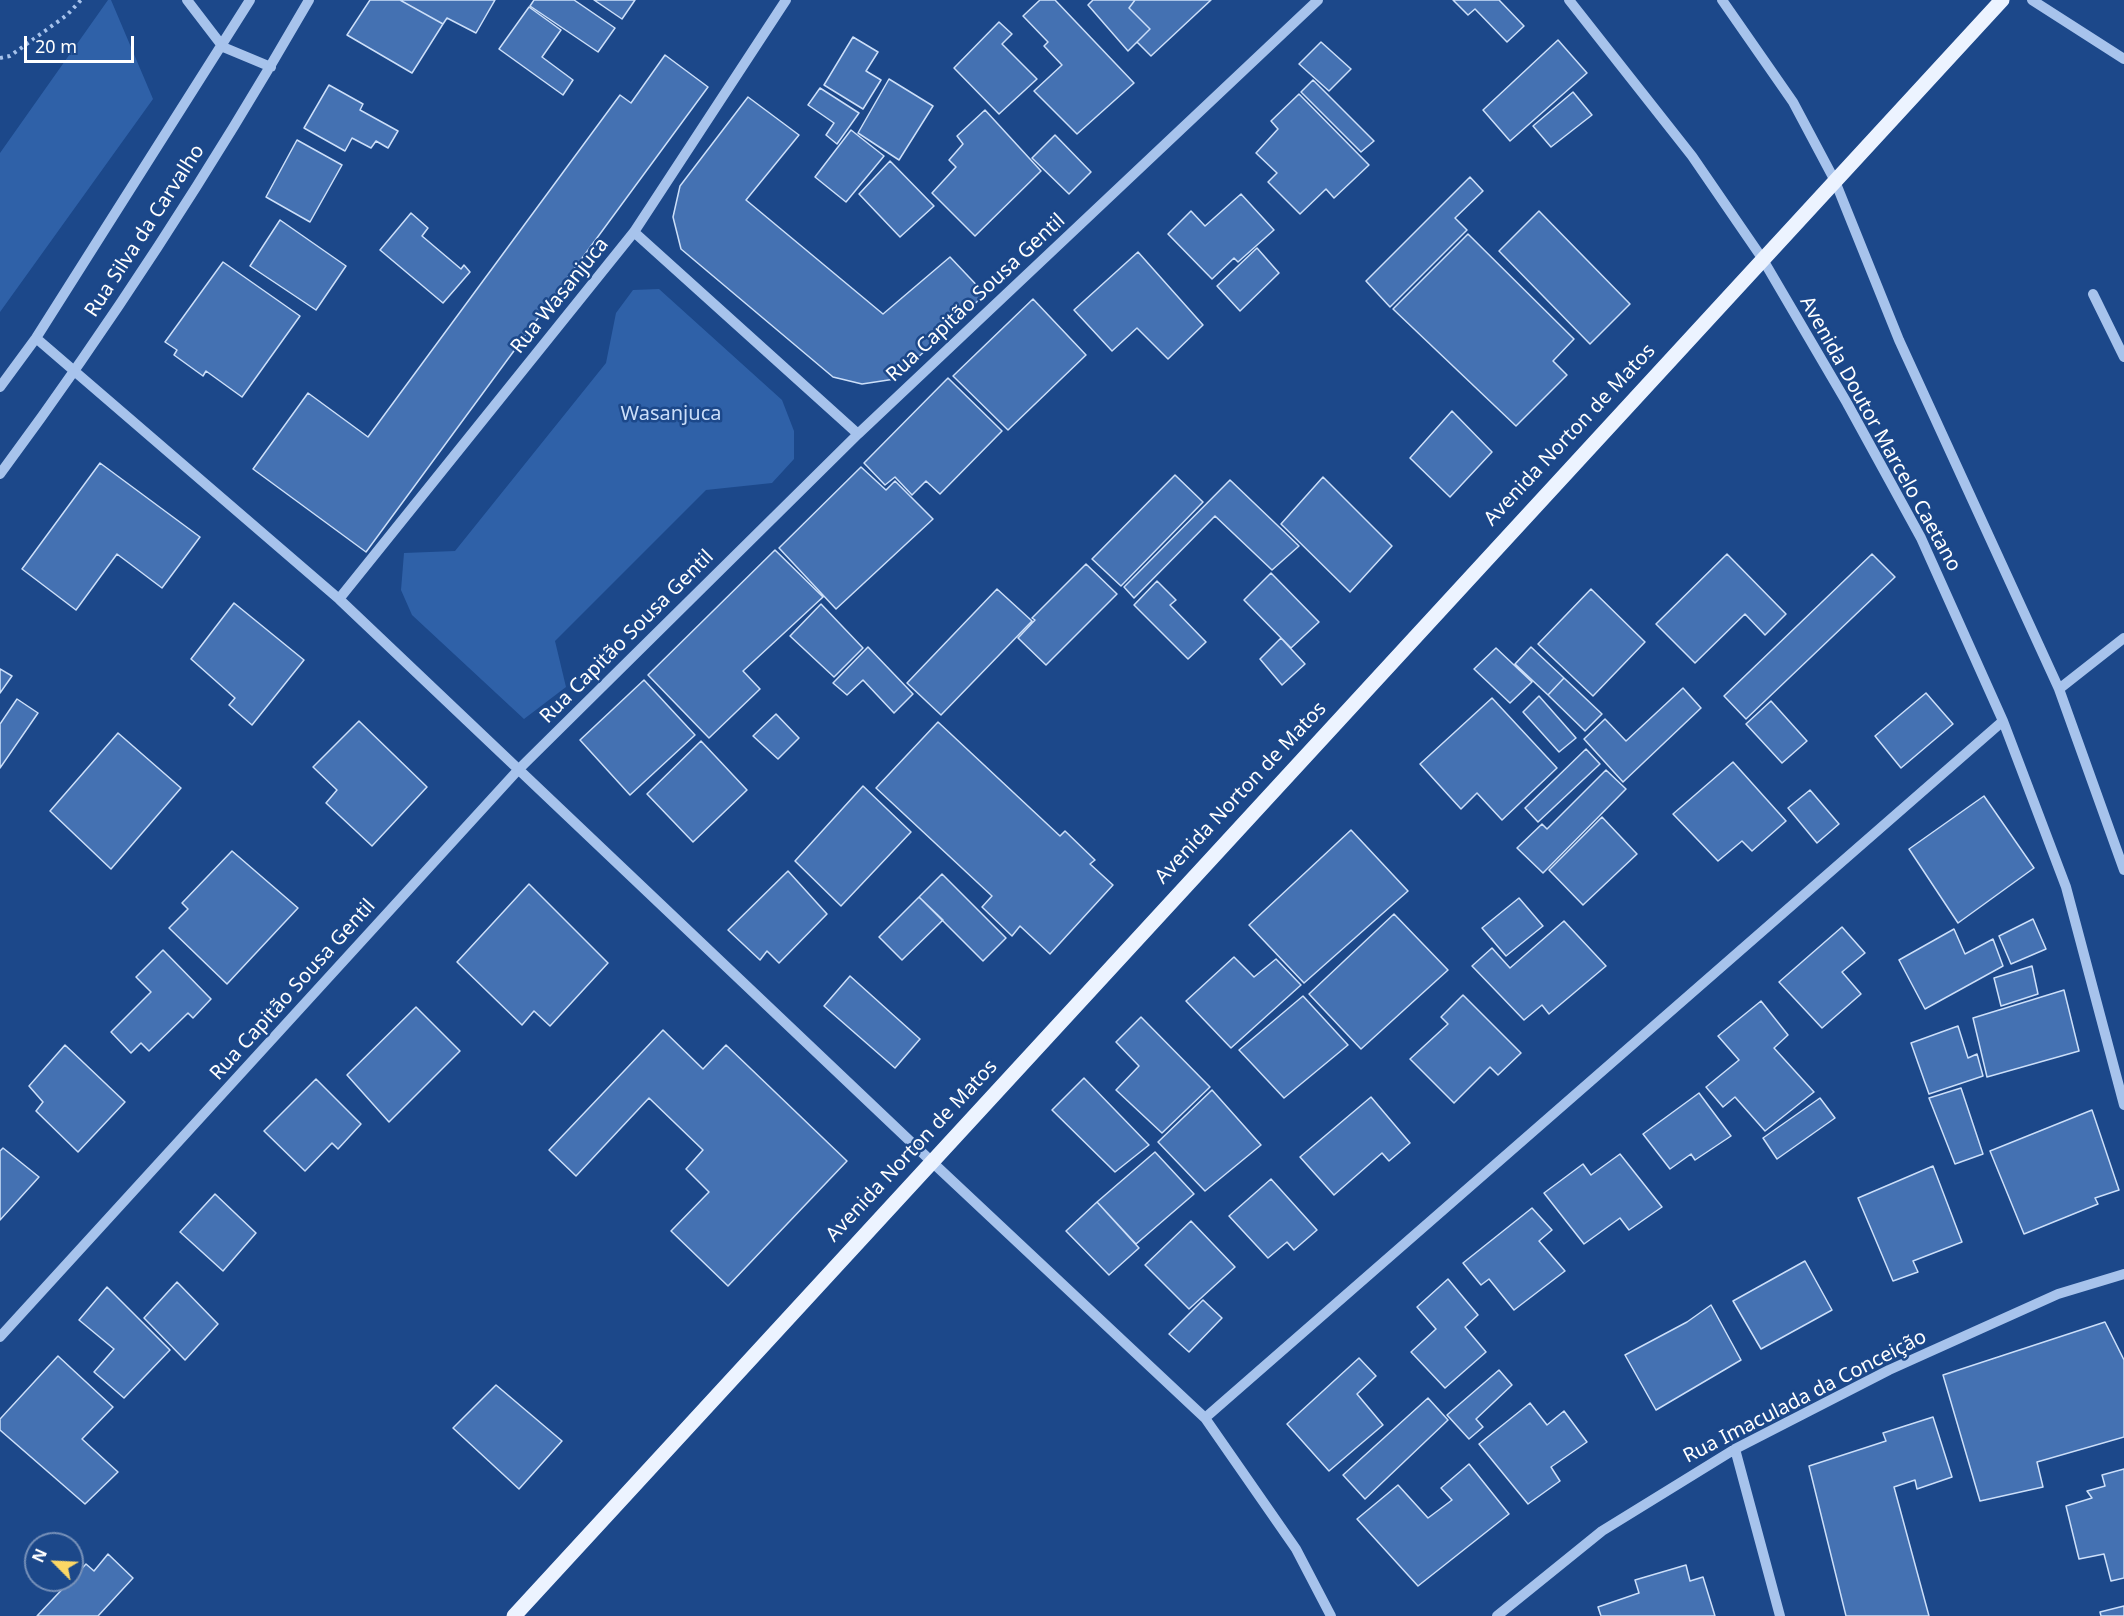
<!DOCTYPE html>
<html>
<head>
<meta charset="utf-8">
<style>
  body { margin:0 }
  #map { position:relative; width:2124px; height:1616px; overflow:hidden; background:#1c488a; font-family:"Noto Sans",sans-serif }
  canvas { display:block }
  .north { position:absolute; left:24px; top:1532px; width:60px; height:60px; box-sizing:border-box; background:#1c488a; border:2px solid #7791b9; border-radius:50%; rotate:294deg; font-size:16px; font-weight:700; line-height:24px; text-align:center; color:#fff }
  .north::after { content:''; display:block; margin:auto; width:21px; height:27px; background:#fcd765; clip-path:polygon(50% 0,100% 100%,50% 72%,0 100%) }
  .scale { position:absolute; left:24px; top:36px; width:110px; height:27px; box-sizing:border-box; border:3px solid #fff; border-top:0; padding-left:8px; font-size:18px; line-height:21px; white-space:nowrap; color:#fff; -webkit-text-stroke:4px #1c488a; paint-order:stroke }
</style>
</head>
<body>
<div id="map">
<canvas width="2124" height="1616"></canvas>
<div class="north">N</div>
<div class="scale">20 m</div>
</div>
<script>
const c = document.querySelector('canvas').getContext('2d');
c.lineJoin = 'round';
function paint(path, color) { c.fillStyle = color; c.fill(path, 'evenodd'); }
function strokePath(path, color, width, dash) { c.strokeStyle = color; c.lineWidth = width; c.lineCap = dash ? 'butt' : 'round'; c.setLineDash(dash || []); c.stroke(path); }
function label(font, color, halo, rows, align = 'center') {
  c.font = font + ' "Noto Sans",sans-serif'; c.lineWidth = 5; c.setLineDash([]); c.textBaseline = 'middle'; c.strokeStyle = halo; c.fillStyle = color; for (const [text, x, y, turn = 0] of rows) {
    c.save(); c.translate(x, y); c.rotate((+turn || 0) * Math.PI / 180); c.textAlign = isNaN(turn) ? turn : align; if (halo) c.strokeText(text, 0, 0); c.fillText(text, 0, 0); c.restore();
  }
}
const green = new Path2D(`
  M108 0H111L153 99 0 312V153Z
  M659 289 782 400 794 431V459L772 483 706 490 555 641 566 687 524 719 412 615 401 590 404 553 455 551 606 363 616 313 633 290Z`);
const building = new Path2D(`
  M370 0H400L443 24 412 73 347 35Z
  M400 0H495L476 33 447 18 443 24Z
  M534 0H574L615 28 598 52 530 6Z
  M594 0H635L622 19Z
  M1040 0H1055L1134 83 1077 134 1034 91 1062 65 1044 46 1048 42 1023 16Z
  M1093 0H1135L1129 8 1150 29 1128 51 1088 5Z
  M1135 0H1211L1151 56 1137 42 1150 29 1129 8Z
  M1453 0H1499L1524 26 1507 42 1475 9 1468 15Z
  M529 7 561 30 542 57 573 80 563 95 499 49Z
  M999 22 1012 34 1002 44 1037 79 999 114 954 68Z
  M853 37 878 52 866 71 881 80 863 109 824 85Z
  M1558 40 1587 73 1510 141 1483 110Z
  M1321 42 1351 69 1329 91 1299 64Z
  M665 55 708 87 366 552 253 469 308 393 368 437 620 95 631 103Z
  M889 79 933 106 899 160 858 133Z
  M1313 80 1374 141 1361 152 1301 92Z
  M329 85 363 104 360 110 398 131 388 148 376 141 371 148 352 138 345 151 304 128Z
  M820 88 859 113 837 144 826 135 834 123 808 105Z
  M1573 92 1592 115 1551 147 1533 126Z
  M1299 94 1369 165 1334 198 1326 189 1300 214 1268 182 1277 173 1256 153 1278 129 1271 121Z
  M748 97 799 135 746 200 883 314 950 257 985 294 895 379 862 384 833 377 681 249 673 217 680 186Z
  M985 110 1041 171 975 236 932 193 956 167 949 160 963 144 957 136Z
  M851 130 884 156 846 202 815 177Z
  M1055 135 1091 172 1069 194 1032 158Z
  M297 140 342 165 310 222 266 197Z
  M890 161 934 206 900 237 859 194Z
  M1470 177 1483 191 1455 218 1467 230 1390 307 1366 281Z
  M1241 194 1274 230 1238 262 1234 258 1212 279 1168 234 1191 211 1205 226Z
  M1539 211 1630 304 1590 344 1499 251Z
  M411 213 428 228 422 236 461 269 464 265 470 272 443 303 380 250Z
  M280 220 346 266 316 310 250 266Z
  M1468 234 1574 339 1553 361 1567 375 1516 426 1393 309Z
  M1257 248 1279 273 1240 311 1217 286Z
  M1138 252 1203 325 1168 359 1137 328 1112 351 1074 310Z
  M223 262 300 316 242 397 206 371 203 376 174 355 177 350 165 342Z
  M1033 299 1086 355 1008 430 953 376Z
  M948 378 1002 431 940 494 926 481 912 495 895 477 885 485 864 463Z
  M1452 411 1492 452 1450 497 1410 458Z
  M100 463 200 537 162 588 117 554 76 610 22 569Z
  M861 467 886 490 895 481 933 519 836 609 779 548Z
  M1175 475 1203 502 1121 586 1092 559Z
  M1323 477 1392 546 1350 592 1281 524Z
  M1230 480 1299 546 1272 570 1215 516 1134 598 1124 587Z
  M775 550 823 597 743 671 760 689 709 738 648 675Z
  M1727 554 1786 614 1765 635 1745 614 1695 663 1656 624Z
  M1872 554 1895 577 1746 719 1724 696Z
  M1086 564 1117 594 1046 665 1018 638 1035 620 1032 618Z
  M1271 573 1319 622 1291 648 1244 600Z
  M1157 581 1176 600 1170 605 1206 642 1188 659 1134 605Z
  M997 589 1032 621 941 715 907 683Z
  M1591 589 1645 642 1593 696 1538 644Z
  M234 603 304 660 252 725 229 705 235 698 191 659Z
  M821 604 863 648 834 677 790 636Z
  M1281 638 1305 664 1282 685 1260 659Z
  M868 647 913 694 894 713 863 680 847 695 833 683Z
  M1531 647 1564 678 1548 695 1515 664Z
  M1496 648 1532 682 1510 703 1474 669Z
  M0 669 12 676 0 693Z
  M1564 678 1602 714 1585 731 1548 695Z
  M644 680 695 735 630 795 580 740Z
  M1683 688 1701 708 1623 782 1584 739 1605 719 1626 741Z
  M1926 693 1953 724 1901 768 1875 736Z
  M1539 696 1576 738 1559 752 1523 712Z
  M1492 698 1557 768 1502 820 1477 793 1461 809 1420 764Z
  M17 699 38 713 0 768V724Z
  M1771 701 1807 741 1782 763 1746 724Z
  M776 714 799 738 778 759 753 736Z
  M359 721 427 787 372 846 326 803 337 790 313 767Z
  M938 722 1060 836 1065 831 1095 860 1090 864 1113 885 1050 954 1020 926 1012 936 982 907 992 896 876 788Z
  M118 733 181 788 111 869 50 811Z
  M701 741 747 790 693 842 647 794Z
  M1586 749 1600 764 1538 822 1525 808Z
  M1733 762 1786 821 1752 851 1742 841 1718 861 1673 814Z
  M1606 770 1626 789 1543 873 1517 848 1542 824 1547 829Z
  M863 786 911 832 841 906 795 861Z
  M1810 790 1839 824 1817 843 1788 808Z
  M1984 796 2034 868 1958 923 1909 849Z
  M1602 817 1637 854 1583 905 1549 870Z
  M1351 830 1408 891 1304 983 1249 925Z
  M232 851 298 908 227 984 169 928 188 909 182 903Z
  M788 871 827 914 779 963 767 951 760 960 728 930Z
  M942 874 1006 938 983 961 919 897Z
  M529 884 608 963 550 1026 534 1011 522 1025 457 962Z
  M919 897 943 920 902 960 879 937Z
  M1519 898 1543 926 1506 956 1482 928Z
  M1394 914 1448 970 1361 1049 1309 994Z
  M2033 919 2046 949 2011 964 1999 936Z
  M1564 921 1606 966 1549 1014 1542 1005 1524 1020 1472 966 1492 948 1510 968Z
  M1842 927 1865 953 1842 972 1861 994 1822 1028 1779 982Z
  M1954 929 1965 954 1993 939 2003 966 1925 1009 1899 960Z
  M163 950 211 999 193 1018 188 1013 149 1051 141 1043 131 1053 111 1032 151 992 136 977Z
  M1234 957 1254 977 1276 959 1301 985 1231 1048 1186 1001Z
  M2032 966 2038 994 2001 1006 1994 978Z
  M850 976 920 1039 895 1068 824 1006Z
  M2064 990 2079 1051 1987 1077 1973 1018Z
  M1463 995 1521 1053 1498 1075 1490 1067 1454 1103 1410 1059 1448 1024 1441 1017Z
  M1303 996 1348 1045 1284 1098 1239 1050Z
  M1761 1001 1788 1035 1774 1048 1814 1092 1765 1131 1735 1097 1723 1107 1706 1087 1739 1060 1718 1036Z
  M416 1007 460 1051 389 1122 347 1075Z
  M1141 1017 1210 1087 1162 1133 1116 1090 1139 1066 1116 1042Z
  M1958 1026 1968 1058 1977 1054 1983 1076 1929 1094 1911 1043Z
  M663 1030 703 1069 726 1045 847 1161 728 1286 671 1231 709 1192 686 1169 703 1150 649 1098 576 1176 549 1150Z
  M65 1045 125 1102 78 1152 36 1111 43 1102 29 1086Z
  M1084 1078 1149 1145 1115 1172 1052 1110Z
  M316 1079 361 1124 338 1149 332 1143 305 1171 264 1131Z
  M1961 1088 1983 1154 1955 1164 1929 1098Z
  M1212 1090 1261 1145 1205 1191 1158 1142Z
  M1699 1093 1731 1136 1695 1160 1691 1154 1670 1169 1643 1134Z
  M1371 1097 1410 1143 1389 1161 1382 1153 1334 1195 1300 1157Z
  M1820 1098 1835 1118 1777 1159 1763 1138Z
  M2092 1110 2119 1190 2095 1198 2098 1204 2024 1234 1990 1151Z
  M3 1148 39 1177 0 1220V1151Z
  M1155 1152 1194 1194 1136 1244 1097 1202Z
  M1620 1154 1662 1207 1629 1230 1620 1218 1584 1244 1544 1193 1583 1164 1591 1175Z
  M1933 1166 1962 1242 1913 1261 1918 1272 1893 1281 1858 1198Z
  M1271 1179 1317 1230 1294 1250 1287 1242 1268 1258 1229 1216Z
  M215 1194 256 1233 223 1271 180 1232Z
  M1097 1202 1139 1248 1109 1275 1066 1231Z
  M1532 1208 1552 1230 1539 1241 1565 1271 1514 1310 1489 1279 1481 1285 1463 1263Z
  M1191 1221 1235 1267 1189 1309 1145 1265Z
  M1805 1261 1832 1310 1761 1349 1733 1301Z
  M1448 1279 1478 1315 1465 1327 1486 1352 1445 1388 1411 1352 1436 1329 1417 1307Z
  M177 1282 218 1324 185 1360 144 1318Z
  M107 1287 170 1350 124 1398 94 1372 114 1349 79 1320Z
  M1203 1300 1222 1318 1189 1352 1169 1334Z
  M1711 1305 1741 1360 1656 1410 1625 1355 1687 1322Z
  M2105 1322 2124 1360V1437L2037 1462 2043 1487 1980 1501 1943 1375Z
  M58 1356 113 1407 82 1439 118 1472 85 1504 0 1430V1419Z
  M1359 1358 1376 1376 1357 1394 1383 1425 1329 1471 1287 1424Z
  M1499 1370 1512 1385 1476 1419 1483 1427 1469 1439 1447 1415Z
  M496 1385 562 1441 519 1489 453 1428Z
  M1428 1398 1448 1420 1365 1499 1343 1475Z
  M1530 1403 1547 1425 1564 1411 1587 1442 1551 1467 1560 1481 1528 1504 1479 1444Z
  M1933 1417 1952 1477 1917 1489 1915 1480 1894 1487 1929 1616H1846L1809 1466 1886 1441 1883 1433Z
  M1469 1464 1509 1514 1418 1586 1357 1519 1398 1485 1428 1518 1452 1500 1441 1488Z
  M2124 1469V1578L2111 1581 2104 1554 2079 1559 2066 1506 2092 1498 2087 1491 2105 1486 2102 1475Z
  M108 1554 133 1578 98 1616H37L86 1564 94 1571Z
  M1686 1565 1690 1581 1703 1577 1715 1616H1601L1598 1607 1639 1593 1635 1580Z
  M2124 1606V1616H2101L2100 1612Z`);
const path = new Path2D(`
  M0 58 10 56 67 15 81 0`);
const minor = new Path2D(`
  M187 0 223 47 271 67
  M1569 0 1692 156 1762 258 1847 403 1921 538 2003 721 2066 887 2124 1105
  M1722 0 1793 102 1835 181 1899 340 2059 689 2124 870
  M2032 0 2124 59
  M634 232 858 434
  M2093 294 2124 357
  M36 338 339 599 931 1161 1205 1418 1296 1549 1331 1616
  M0 387 36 338 250 0
  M0 474C112 323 215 163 309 0
  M339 599 634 232 786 0
  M2059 689 2124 638
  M0 1337 518 770 858 434 1318 0
  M1205 1418 2003 721
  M1735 1449 1780 1616
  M1497 1616 1602 1531 1735 1449 1889 1370 2058 1294 2124 1274`);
const major = new Path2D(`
  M514 1616 2002 0`);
const streetNames = [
  ["Rua Silva da Carvalho",145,231,-57],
  ["Rua Wasanjuca",560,296,-51],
  ["Rua Capitão Sousa Gentil",976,298,-43],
  ["Avenida Doutor Marcelo Caetano",1880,434,61],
  ["Avenida Norton de Matos",1570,435,-47],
  ["Rua Capitão Sousa Gentil",627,637,-45],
  ["Avenida Norton de Matos",1241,793,-47],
  ["Rua Capitão Sousa Gentil",293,990,-48],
  ["Avenida Norton de Matos",912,1151,-47],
  ["Rua Imaculada da Conceição",1805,1397,-27]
];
const parkNames = [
  ["Wasanjuca",671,414]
];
paint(green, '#2f61a8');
paint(building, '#4471b2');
strokePath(building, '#ccdff9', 1.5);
strokePath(path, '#a7c3ec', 4, [3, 4.5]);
strokePath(minor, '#a7c3ec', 10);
strokePath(major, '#ecf3ff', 15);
label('20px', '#fff', '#1c488a', streetNames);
label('20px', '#ccdff9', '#1c488a', parkNames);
</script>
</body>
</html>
